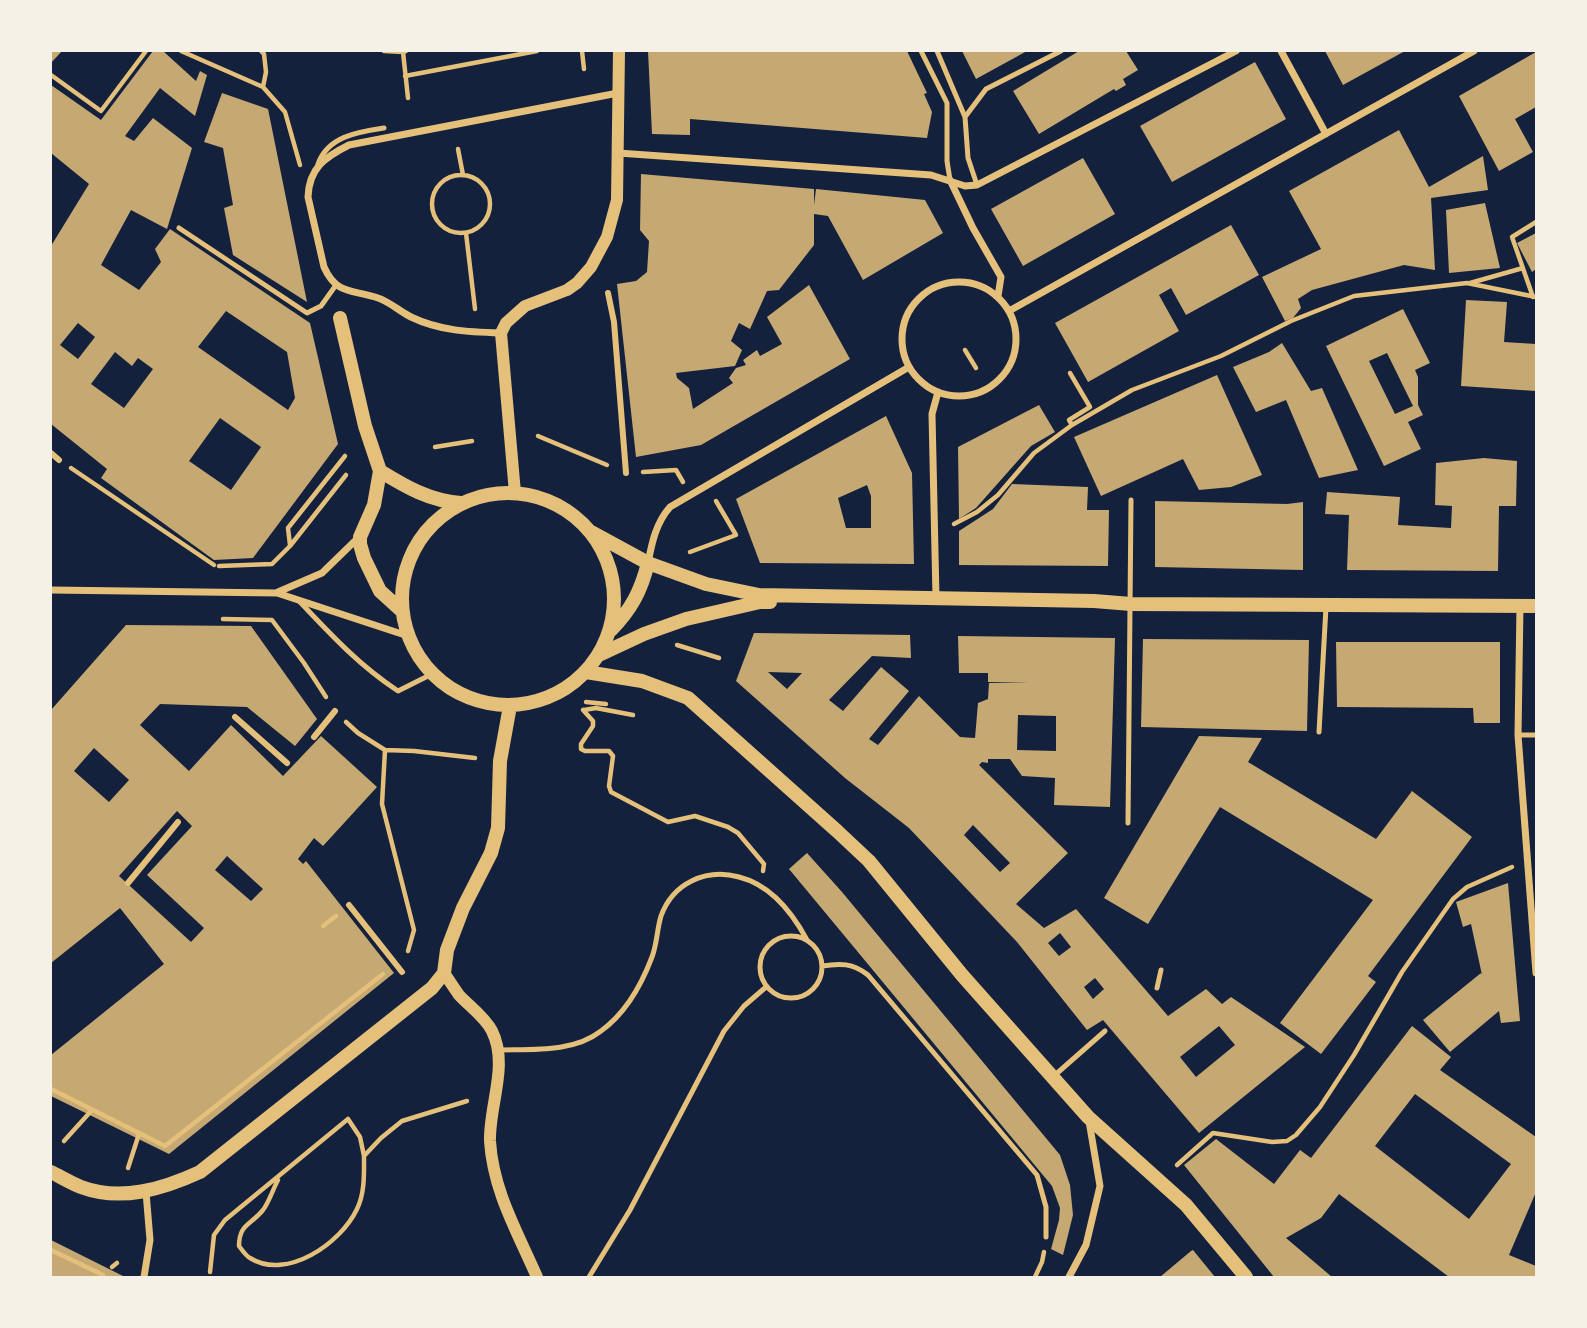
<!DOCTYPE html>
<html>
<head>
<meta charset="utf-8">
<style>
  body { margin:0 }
  #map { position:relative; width:1587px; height:1328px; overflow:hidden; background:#14213d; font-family:"DejaVu Sans",sans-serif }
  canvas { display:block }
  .frame { position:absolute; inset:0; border:52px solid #f6f1e7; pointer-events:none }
</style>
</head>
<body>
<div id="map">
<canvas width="1587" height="1328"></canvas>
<div class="frame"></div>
</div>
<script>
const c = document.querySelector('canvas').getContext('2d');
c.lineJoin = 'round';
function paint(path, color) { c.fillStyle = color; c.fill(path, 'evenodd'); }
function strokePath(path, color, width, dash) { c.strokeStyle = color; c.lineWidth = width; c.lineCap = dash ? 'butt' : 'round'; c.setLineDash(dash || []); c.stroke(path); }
const building = new Path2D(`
  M51 51H62L51 63Z
  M153 51H163L196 81 200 71 207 75 195 116 160 88 125 136 134 141 153 118 192 148 167 229 131 210 101 265 139 290 161 262 155 249 170 229 310 323 338 444 253 558 214 560 101 478 107 469 51 424V246L89 184 51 153V85L101 120ZM226 311 287 352 295 398 288 410 198 347ZM78 323 95 337 78 359 60 345ZM115 352 132 366 138 358 153 369 124 408 91 384ZM220 418 261 447 231 490 189 461Z
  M648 51H907L927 93 924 94 932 112 927 138 690 119V135L652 134Z
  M962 51H1027L976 79Z
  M1079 51H1126L1138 70 1123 79 1126 85 1116 91 1114 89 1039 134 1013 91Z
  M1325 51H1405L1343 85Z
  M1536 52V107L1515 119 1533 152 1499 171 1459 96Z
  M1255 62 1286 119 1172 182 1140 126Z
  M222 93 268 109 307 302 233 255 224 208 233 205 223 148 204 142Z
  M1399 130 1429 187 1483 156 1488 190 1431 198 1435 270 1404 265 1312 290 1298 299 1301 308 1293 318 1285 321 1262 277 1321 249 1289 191Z
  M1083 158 1115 214 1023 266 991 209Z
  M641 174 814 189V205L816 189 925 200 943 233 863 280 828 216 814 214V245L779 290 767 291 750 329 739 323 731 341 742 350 735 366 676 373 677 378 689 388 693 409 733 383 729 378 736 368 746 365 743 360 757 350 760 356 782 344 767 317 809 285 850 359 701 445 636 457 617 284 636 281 647 272 649 241 640 230Z
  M1485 203 1500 268 1449 273 1446 210Z
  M1231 225 1259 275 1186 315 1171 288 1159 295 1179 331 1088 382 1055 323Z
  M1536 233V269L1532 272 1517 243Z
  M1466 300 1507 302 1504 342 1536 344V391L1461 386Z
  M1403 309 1430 363 1415 370 1418 377V405L1423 415 1408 422 1421 449 1384 466 1326 346ZM1387 353 1413 406 1395 414 1369 361Z
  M1282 343 1311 391 1322 388 1358 470 1319 478 1286 400 1256 412 1233 367 1269 352Z
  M1217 375 1262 475 1231 487 1199 490 1183 459 1101 496 1074 437Z
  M1039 405 1055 432 1031 446 976 508 959 519 958 447Z
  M886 416 912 473 914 564 760 563 736 499ZM867 485 871 496V528H846L838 498Z
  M1484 458 1517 461 1516 506H1499L1498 571 1347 570 1349 515 1325 514 1327 492 1400 497 1398 525 1451 528 1452 506 1435 505 1436 463Z
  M1012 484 1088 487 1087 510H1109L1108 566 959 565V531L993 509Z
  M1155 501 1287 504 1303 502V570L1155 567Z
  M126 625 251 626 317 719 295 746 247 707 160 704 140 725 189 771 231 725 283 776 321 736 377 787 323 846 314 838 298 859 303 864 306 861 394 973 169 1154 51 1096V1055L164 964 120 908 51 963V710ZM94 748 129 780 109 802 74 771ZM177 811 192 826 147 875 204 928 191 942 119 876ZM227 856 263 889 251 901 215 870Z
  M754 633 910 635 911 658 872 656 829 700 843 711 881 667 909 691 869 739 878 745 919 696 960 737 975 738 978 703 988 699 989 683 1029 682H988V673H959L958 636 1115 638 1110 807 1054 805 1055 778 1022 776 1010 759H988V763L982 762 979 765 1068 853 1016 904 1044 928 1076 909 1168 1016 1206 989 1222 1004 1231 997 1305 1047 1199 1133 1103 1020 1087 1030 1017 942 909 828 845 778 736 681ZM768 672 802 673 787 689ZM1018 715 1056 716V751L1017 750ZM973 825 1010 863 1000 872 964 835ZM1060 933 1071 947 1059 956 1048 943ZM1095 978 1104 989 1093 999 1084 987ZM1219 1026 1235 1045 1196 1077 1180 1057Z
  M1143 639 1309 640 1307 731 1141 727Z
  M1336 642H1500V723H1474L1473 708 1337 707Z
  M1199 736 1262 738 1248 762 1376 839 1412 791 1472 837 1368 976 1376 982 1321 1054 1280 1023 1373 900 1220 807 1148 924 1104 898Z
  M807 853 842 892 1060 1155 1070 1185 1073 1215 1063 1255 1051 1249 1059 1220 1060 1208 1052 1186 789 869Z
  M1508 883 1520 1021 1501 1023 1499 1011 1450 1052 1423 1020 1481 973 1482 975 1471 924 1463 927 1456 902Z
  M1412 1026 1451 1057 1440 1070 1536 1137V1192L1509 1255 1536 1266V1277H1449L1339 1194 1321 1218 1286 1238 1332 1277H1274L1184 1165 1216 1139 1274 1184 1300 1150 1311 1158ZM1415 1094 1511 1164 1469 1219 1375 1146Z
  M51 1240 125 1277H51Z
  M1193 1250 1215 1277H1160L1191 1251Z`);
const path = new Path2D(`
  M181 51 263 87 285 112 300 165
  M261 51 264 54 266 72 263 87
  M384 51 403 52
  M406 51 403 52 408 98
  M582 51 584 69
  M51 75 101 111 146 51
  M405 76 537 51
  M458 149 463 175
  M432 204a29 29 0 1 1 58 0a29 29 0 1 1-58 0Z
  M466 233 475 309
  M1470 283 1523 268
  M1533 297 1512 237 1536 222
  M965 350 976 368
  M1070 373 1090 407 1069 420 1072 425
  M538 436 607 465
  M435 447 472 441
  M71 468 214 565
  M643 472 676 470 683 482
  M954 524 977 512 998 495 1034 453 1072 425 1132 390 1221 356 1291 321 1354 296 1467 283 1536 297
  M290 545 288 528 345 456
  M690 552 736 535 716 501
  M219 566 272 564 290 546 346 475
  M223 619 272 620 304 663 326 697
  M677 645 719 658
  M586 702 606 704
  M583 710 593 721V726L581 744V749L585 751H609L613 756 609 786 611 792 668 822 695 816 728 827 738 833 764 864 763 871
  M584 710 596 708 633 715
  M346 722 358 733 385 750
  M385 750 382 804 414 930 408 951
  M385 750 414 751 475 758
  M323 926 336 916
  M51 1089 165 1146 383 974
  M64 1141 92 1110
  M1177 1165 1213 1133 1272 1142 1287 1141 1296 1135 1320 1107 1354 1055 1402 972 1453 899 1467 887 1512 867
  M128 1168 139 1134
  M278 1180C273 1189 269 1202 263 1210 251 1225 239 1224 239 1246 242 1250 246 1256 250 1258 287 1281 341 1243 357 1209 365 1193 364 1173 364 1156
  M51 1250 103 1275
  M112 1267 117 1263
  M210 1272 214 1235 225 1220 348 1119 360 1137 364 1156 381 1138 402 1121 467 1101
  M1035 1277 1042 1262 1044 1252`);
const service = new Path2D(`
  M921 51 947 103V161L950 180
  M937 51 965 117
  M318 164C328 136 358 132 384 128
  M977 185 968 158 965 117 986 89 1061 51
  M179 228 307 313 321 306 336 285
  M300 602C331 635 360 666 398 691L432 674
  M1319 732 1326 607
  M1518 735H1536
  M1128 823 1131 500
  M760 967a31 31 0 1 1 62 0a31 31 0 1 1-62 0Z
  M822 966C840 963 853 963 868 975L1037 1175 1046 1207V1237
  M1157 988 1161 970
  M498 1050C531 1049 573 1053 601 1031 626 1013 641 986 652 957 657 944 657 929 661 916 673 883 706 868 739 877 771 885 792 912 807 940
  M1055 1075 1105 1031
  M589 1277 630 1210 724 1031 744 1006 766 987`);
const pedestrian = new Path2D(`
  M608 293 614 322 626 473
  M51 453 59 460
  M235 717 287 763
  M314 737 335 711
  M128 883 178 822
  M349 905 402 972`);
const minor = new Path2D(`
  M1281 51 1326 134
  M618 153 931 175 965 186 977 185 1236 51
  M950 180 973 228 1001 277 998 296
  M902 339a57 57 0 1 1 114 0a57 57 0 1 1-114 0Z
  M1009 311 1474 51
  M501 333C469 332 440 331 411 317 399 311 390 302 378 298 353 289 337 296 324 267L308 197C309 168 325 157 349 145L618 93
  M648 563C652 542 656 523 670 507L909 367
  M51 590 277 593 408 636
  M278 592 322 573 359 537
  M936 598 932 414 938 392
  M1520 606 1518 735 1536 973
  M144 1277 150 1240 146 1192
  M1069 1277 1086 1245 1100 1186 1089 1121`);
const tertiary = new Path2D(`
  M515 493 501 333 506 323 525 306 567 290 577 283 591 267 607 237 617 200 619 51
  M444 973C449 980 454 988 459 995 469 1006 485 1017 492 1031 509 1065 489 1105 490 1141 493 1191 518 1233 537 1277`);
const secondary = new Path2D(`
  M340 318 365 426 380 471 374 505 360 537V544L364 558 380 591 402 611
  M380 471C406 487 430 501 461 503
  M402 599a106 106 0 1 1 212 0a106 106 0 1 1-212 0Z
  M591 532 648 563 706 584 759 595 1094 601 1131 604 1536 606
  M611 630C631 610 641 591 648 563
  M599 655 644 634 686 619 760 602H770
  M586 672 642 681 688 698 837 831 869 861 962 975 1088 1117 1186 1205 1246 1277
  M51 1172C61 1177 71 1183 81 1187 121 1202 163 1189 200 1172L432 988 444 973 447 950 463 908 491 853 498 828 500 761 510 706`);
paint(building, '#c6a872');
strokePath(path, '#e5c07b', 4.5);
strokePath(service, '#e5c07b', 5);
strokePath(pedestrian, '#e5c07b', 6);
strokePath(minor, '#e5c07b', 7);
strokePath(tertiary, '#e5c07b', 12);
strokePath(secondary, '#e5c07b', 14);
</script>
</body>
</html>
